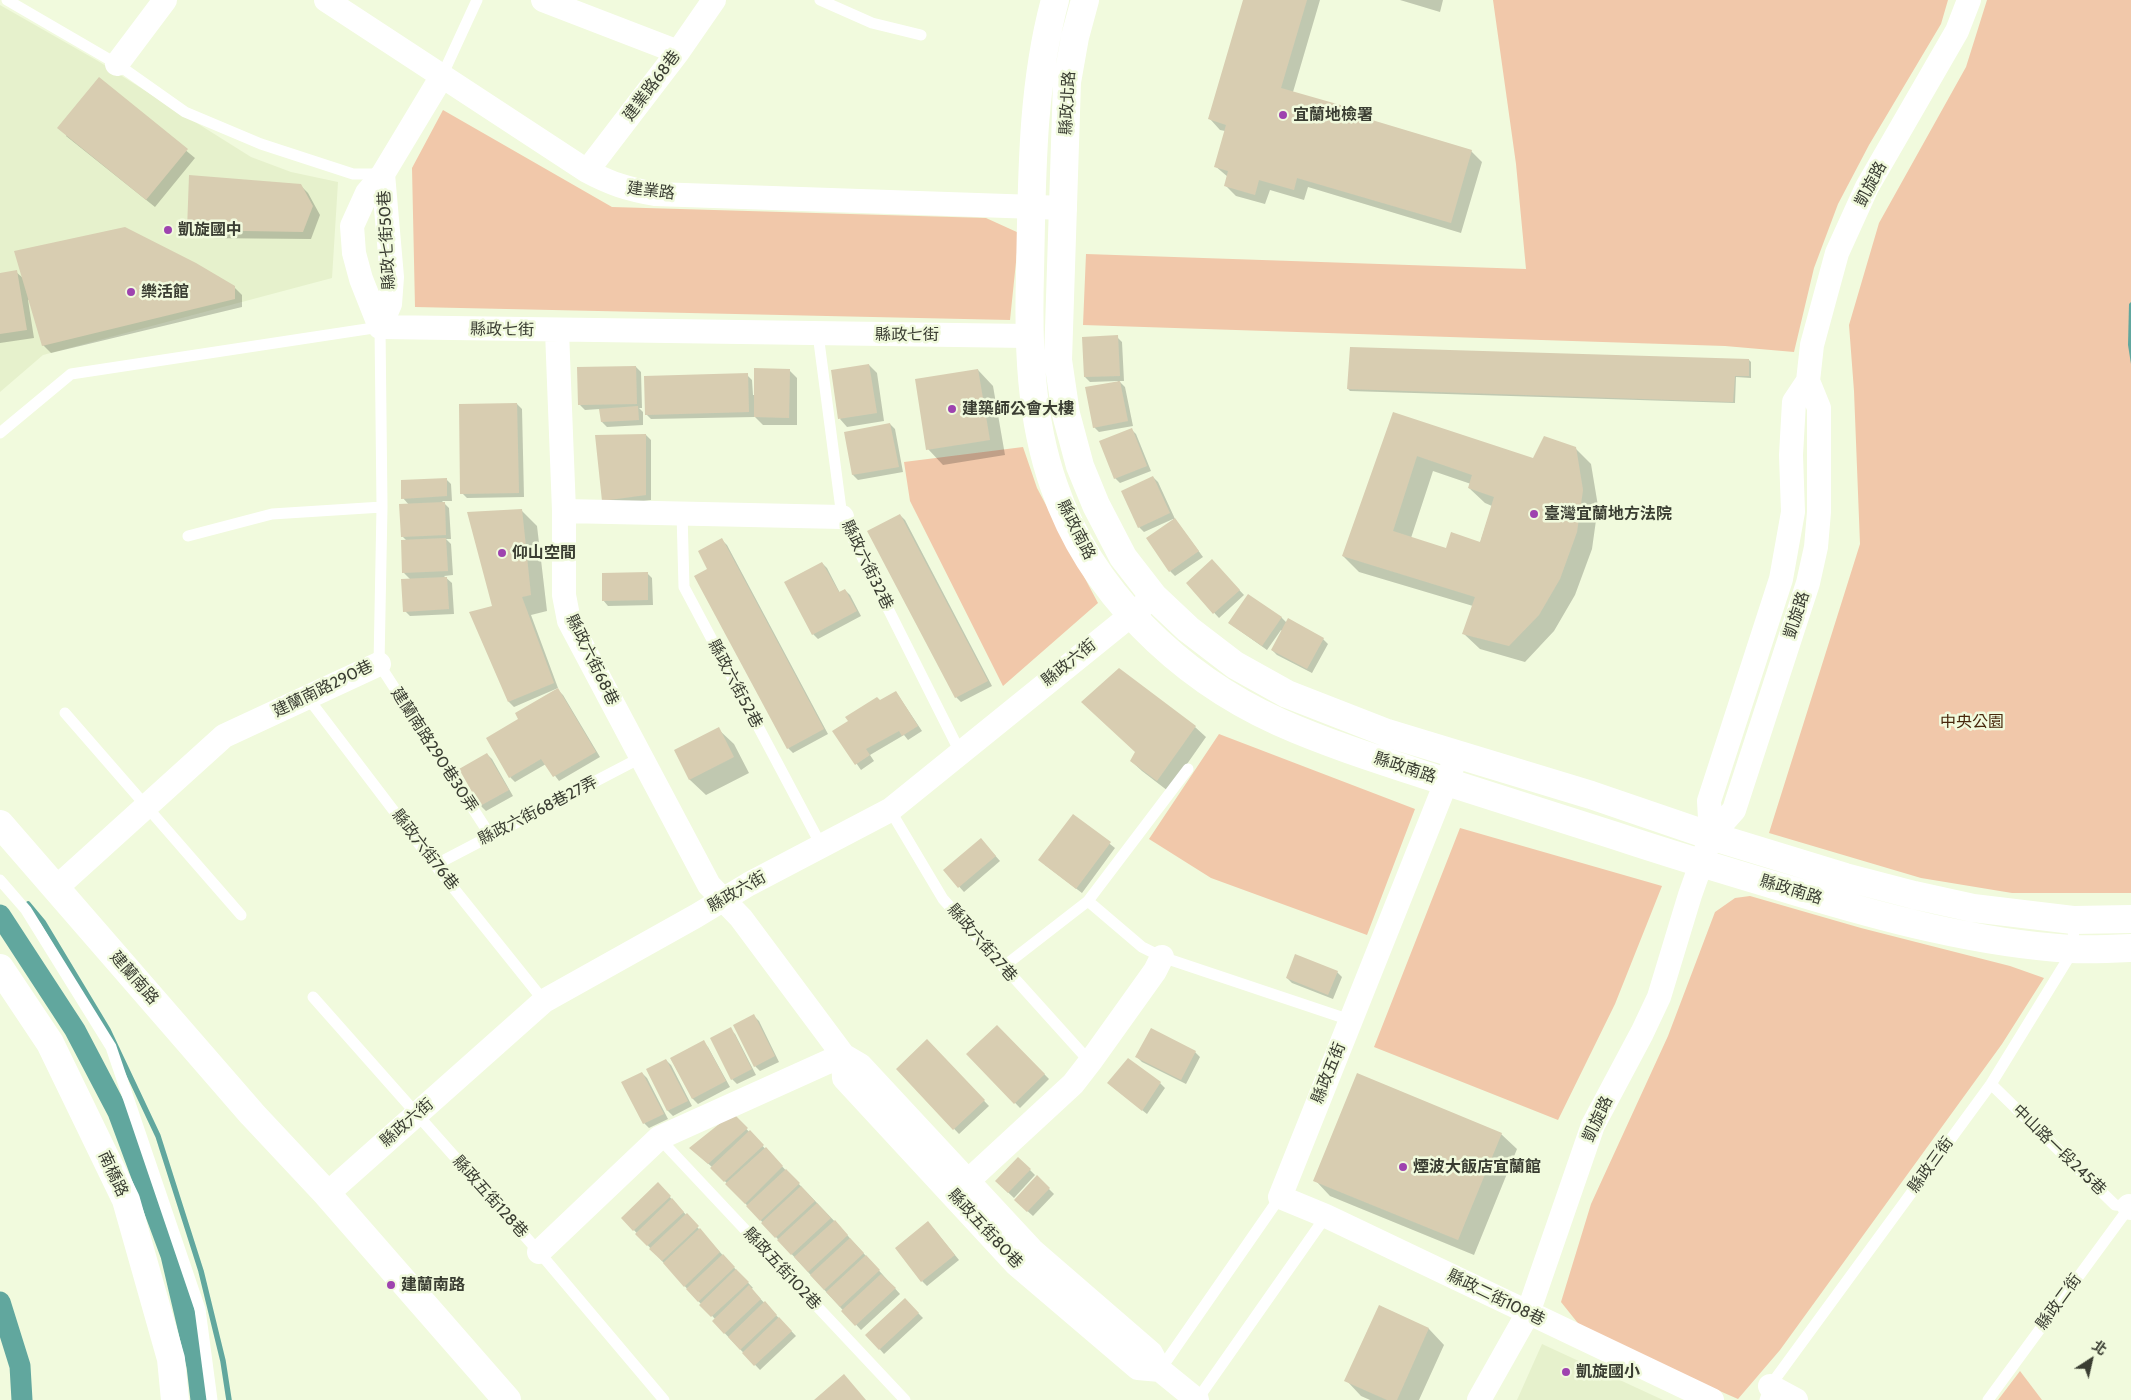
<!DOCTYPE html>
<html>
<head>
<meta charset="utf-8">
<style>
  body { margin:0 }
  #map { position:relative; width:2131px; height:1400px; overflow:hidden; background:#f1fadd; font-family:Cabin,"Noto Sans TC",sans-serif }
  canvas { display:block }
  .north { position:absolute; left:2066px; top:1335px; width:50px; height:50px; -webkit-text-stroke:4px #f1fadd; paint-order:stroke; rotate:35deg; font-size:14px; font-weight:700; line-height:20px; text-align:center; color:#3a3d32 }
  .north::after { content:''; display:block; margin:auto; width:18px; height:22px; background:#3a3d32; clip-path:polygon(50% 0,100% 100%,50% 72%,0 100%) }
</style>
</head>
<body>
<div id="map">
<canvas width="2131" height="1400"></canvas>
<div class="north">北</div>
</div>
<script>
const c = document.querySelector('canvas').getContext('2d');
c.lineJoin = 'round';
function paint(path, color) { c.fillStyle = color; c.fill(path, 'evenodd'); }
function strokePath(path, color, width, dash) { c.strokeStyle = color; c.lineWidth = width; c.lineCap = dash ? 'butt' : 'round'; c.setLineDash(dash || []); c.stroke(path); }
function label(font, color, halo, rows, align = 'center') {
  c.font = font + ' Cabin,"Noto Sans TC",sans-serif'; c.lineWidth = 5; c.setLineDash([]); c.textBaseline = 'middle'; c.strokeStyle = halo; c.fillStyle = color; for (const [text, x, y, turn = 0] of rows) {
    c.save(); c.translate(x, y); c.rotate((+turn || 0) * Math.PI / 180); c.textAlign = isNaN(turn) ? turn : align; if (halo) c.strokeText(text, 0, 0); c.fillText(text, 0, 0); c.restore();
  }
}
const built = new Path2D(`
  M0 5 98 61 251 157 291 172 338 182 332 278 43 355 0 392Z
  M1542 1344 1663 1400H1517Z`);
const green = new Path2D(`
  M1493 0H1948L1941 24 1869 145 1838 204 1814 268 1794 352 1725 346 1083 325 1086 254 1526 269 1516 164Z
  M1987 0H2131V893H2012L1921 878 1769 833 1860 544 1854 391 1849 325 1879 223 1966 67Z
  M443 110 612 207 986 218 1019 233 1010 320 415 307 412 168Z
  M1023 447 1037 488 1098 603 1003 686 910 501 904 462Z
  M1219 734 1415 809 1367 935 1211 878 1149 839Z
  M1460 828 1662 886 1615 1004 1558 1120 1374 1047Z
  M1750 896 1861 928 2010 966 2044 978 2002 1044 1780 1350 1738 1399 1585 1332 1561 1302 1591 1204 1668 1036 1715 912 1735 898Z
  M2020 1371 2042 1400H1998Z`);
const water = new Path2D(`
  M2131 302V364L2128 345 2129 304Z`);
const shadow = new Path2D(`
  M1245 0H1320L1293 92 1343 107 1351 115 1471 151 1482 162 1461 233 1308 187 1304 200 1270 190 1265 204 1236 196 1225 185 1228 177 1215 166 1225 131 1220 130 1210 119Z
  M1400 0H1443L1440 12Z
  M99 79 195 158 155 207 66 136Z
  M300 185 308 193 320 215 311 239 196 238 188 230Z
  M16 272 23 278 234 287 242 295V307L51 353 43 345 30 299 28 300 34 338 0 343V274Z
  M1117 337 1122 342 1124 381H1119L1125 387 1133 426 1099 432 1094 427 1118 381 1090 382 1085 377Z
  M1749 360 1751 362V378L1736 377 1735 403 1350 391 1348 389Z
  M869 365 877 373 884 421 847 427 840 419Z
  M636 367 641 372 642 408H639L643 412V425L607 427 602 422 600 409 585 410 580 405Z
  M789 370 797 378V425H763L755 417 651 419 646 414 747 375 752 380 753 395H755Z
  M978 370 993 386 1005 455 943 465 928 449Z
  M517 404 522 409 524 497 467 498 462 493Z
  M1394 414 1533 459 1575 448 1591 464 1598 506 1592 549 1575 595 1554 631 1525 662 1480 649 1464 634 1473 606 1359 572 1343 556ZM1433 471 1471 484 1469 488 1485 503 1492 506 1480 543 1447 550 1411 538Z
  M890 424 895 429 903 472 858 480 853 475 845 433Z
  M1131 429 1136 434 1151 471 1120 483 1115 478Z
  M646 435 651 440V500L608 506 603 501Z
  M1153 477 1158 482 1175 519 1203 557 1175 576 1170 571 1173 519 1144 532 1139 527Z
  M446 479 451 484 452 501H442L449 508 451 539H446L451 544 453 575 444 576 452 583 454 614 410 616 405 611 411 580 404 573 407 541 402 536 409 505 403 498Z
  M521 510 537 526 547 611 531 615 558 688 514 707 509 702Z
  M900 515 905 520 992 686 961 702 956 697Z
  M722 540 727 545 828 734 793 753 788 748Z
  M1212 561 1244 595 1219 618 1187 583Z
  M822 563 827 568 840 593 845 590 850 595 861 616 818 639 813 634Z
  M647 573 652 578 653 605 608 606 603 600Z
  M1281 617 1287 623 1323 639 1328 644 1312 673 1277 655 1272 650 1282 631 1281 630 1267 650 1229 623Z
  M558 690 563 695 600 757 559 781 546 764 515 782 510 777 520 720Z
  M896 692 922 731 908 740 904 735 870 755 874 761 861 770 834 731Z
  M1195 727 1206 737 1168 791 1142 771 1131 761Z
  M718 729 734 744 749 773 706 795 690 780 675 751Z
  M487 754 492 759 513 796 486 811 481 806 460 769Z
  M1073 815 1115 848 1082 893 1045 865Z
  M985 844 1000 861 964 892 944 870Z
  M1337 972 1342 977 1333 999 1292 983 1287 978Z
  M754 1016 759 1021 779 1062 760 1071 755 1066Z
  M997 1026 1049 1079 1020 1108 968 1054Z
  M730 1029 735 1034 756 1075 737 1084 732 1079Z
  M1152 1030 1195 1052 1200 1057 1186 1084 1142 1062 1137 1057Z
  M927 1041 989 1106 959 1134 897 1069Z
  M703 1042 708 1047 730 1087 698 1104 693 1099 671 1059Z
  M666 1060 671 1065 692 1106 673 1116 668 1111 647 1070Z
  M642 1073 647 1078 668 1119 649 1128 644 1123Z
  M1160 1083 1165 1088 1147 1114 1114 1088Z
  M733 1115 840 1227 900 1294 861 1330 712 1167 696 1153Z
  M1501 1134 1517 1149 1474 1255 1330 1196 1315 1180Z
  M1018 1158 1035 1175 1014 1198 996 1181Z
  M1037 1177 1054 1194 1033 1216 1015 1200Z
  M658 1184 739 1273 753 1288 751 1289 796 1336 760 1370 713 1321 715 1319 701 1304 623 1218Z
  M933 1228 959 1260 927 1286 922 1281Z
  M905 1300 923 1318 884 1354 867 1335Z
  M1380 1306 1429 1329 1444 1345 1419 1400H1370L1361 1396 1346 1380Z`);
const stream = new Path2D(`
  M28 904 43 922 108 1030 158 1136 201 1271 223 1361 229 1400`);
const canal = new Path2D(`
  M0 915 75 1030 118 1112 171 1255 197 1366 201 1400
  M0 1302 20 1366 22 1400`);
const building = new Path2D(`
  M1243 0H1307L1281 88 1344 106 1342 111 1472 150 1451 223 1297 178 1294 190 1259 180 1255 195 1224 186 1228 171 1214 167 1226 125 1208 119Z
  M99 77 188 149 146 200 57 128Z
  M189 175 301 184 313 206 303 232 187 230Z
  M125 227 196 263 235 286V299L42 346 14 251Z
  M17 270 27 330 0 334V273Z
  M1118 335 1120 376 1084 377 1082 337Z
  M1350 347 1749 359V376H1735L1733 402 1347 389Z
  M869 364 877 413 838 419 831 370Z
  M636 366 637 404 578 405 577 367Z
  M754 368 790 369 789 418 754 417Z
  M978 369 990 440 926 450 915 379Z
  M748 373 749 412 645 415 644 376Z
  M1120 381 1128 421 1093 428 1085 387Z
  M517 403 519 493 460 494 459 404Z
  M638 406 639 420 601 422 599 409Z
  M1393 412 1533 458 1544 436 1576 447 1583 490 1577 532 1560 579 1539 615 1509 646 1462 634 1475 597 1342 556ZM1417 456 1472 475 1468 488 1494 497 1480 542 1451 532 1446 548 1393 531Z
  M890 423 899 467 852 475 844 432Z
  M1132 428 1147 466 1114 479 1099 441Z
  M646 434V495L602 501 595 435Z
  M1153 476 1170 513 1138 528 1121 491Z
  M447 478V496L401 499V480Z
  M445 502 446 535 401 537 399 504Z
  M522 509 531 595 522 597 554 683 508 702 469 612 492 606 467 512Z
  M900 514 988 681 955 698 867 531Z
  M1175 518 1199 551 1169 572 1146 538Z
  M446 538 448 571 402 573 401 540Z
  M722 538 824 729 787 749 694 576 707 569 698 551Z
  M1212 559 1240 590 1213 614 1186 583Z
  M822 562 839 592 845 589 857 611 812 635 784 582Z
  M648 572V600L602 601V573Z
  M447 577 449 609 403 612 401 579Z
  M1248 594 1282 617 1262 646 1228 623Z
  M1288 618 1324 638 1307 669 1271 650Z
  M1119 668 1196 726 1157 781 1130 761 1135 752 1081 702Z
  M558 688 596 752 553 777 541 759 509 778 486 738 518 719 515 713Z
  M896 691 918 726 902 736 899 731 866 749 870 755 855 765 832 731 848 721 845 717 877 697 880 700Z
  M719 727 734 757 689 780 674 750Z
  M487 753 509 790 480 806 459 769Z
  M1073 814 1111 842 1076 889 1038 860Z
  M981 838 996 856 958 888 943 870Z
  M1295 954 1338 971 1328 995 1286 978Z
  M754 1014 775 1056 754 1067 733 1025Z
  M997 1025 1045 1074 1014 1104 966 1054Z
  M731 1027 752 1069 731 1080 710 1038Z
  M1151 1028 1196 1051 1181 1080 1135 1057Z
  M927 1039 985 1100 953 1130 896 1069Z
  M704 1040 726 1081 692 1099 670 1058Z
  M1128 1058 1161 1082 1142 1111 1107 1083Z
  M666 1059 688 1101 667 1111 646 1069Z
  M642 1072 664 1114 643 1124 621 1082Z
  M1357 1073 1502 1133 1458 1240 1313 1181Z
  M733 1113 748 1128 708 1164 689 1148Z
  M750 1130 764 1145 724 1182 710 1168Z
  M766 1147 783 1166 745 1204 725 1184Z
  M1018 1157 1031 1169 1008 1193 995 1181Z
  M786 1169 800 1183 760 1221 746 1206Z
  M1037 1175 1050 1188 1027 1212 1014 1200Z
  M658 1182 671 1196 633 1231 621 1218Z
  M801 1186 815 1201 775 1238 761 1223Z
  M672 1198 684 1212 647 1246 635 1234Z
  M817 1203 831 1218 791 1255 777 1240Z
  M687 1213 699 1226 662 1261 649 1249Z
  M835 1220 848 1235 808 1272 794 1257Z
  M928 1221 955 1255 921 1282 895 1248Z
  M700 1228 720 1252 684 1287 663 1263Z
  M850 1238 864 1253 824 1290 810 1275Z
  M723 1254 735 1267 698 1302 686 1289Z
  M866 1255 880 1270 840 1307 826 1292Z
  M736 1269 749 1282 711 1317 699 1305Z
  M881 1274 896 1288 855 1326 841 1311Z
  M749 1285 761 1299 724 1334 712 1321Z
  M905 1298 919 1313 879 1350 865 1335Z
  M765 1301 777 1315 740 1350 728 1337Z
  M1379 1305 1429 1328 1397 1400H1387L1344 1381Z
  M779 1317 792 1331 754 1366 742 1353Z
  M844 1374 866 1400H814Z`);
const service = new Path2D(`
  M7 0 117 64 185 112 261 144 353 174H381
  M820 0 872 23 921 35
  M442 76 477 0
  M818 334 842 517 960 752
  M0 433 71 374 380 327 382 507 379 664 490 835
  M682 513 684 587 821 845
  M188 536 272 514 382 507
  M308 698 435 865 544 1001
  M65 713 241 915
  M890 810 943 899 1090 1062
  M435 865 642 757
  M0 880 26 910 111 1047 200 1309 212 1400
  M1088 901 1188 769
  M1003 967 1088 901 1142 947 1162 957 1350 1020
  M313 997 539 1252 664 1400
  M1991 1084 2115 1205 2129 1206
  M659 1138 905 1400
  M1160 1370 1280 1197
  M1197 1400 1326 1216
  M1765 1400 1770 1386 1991 1084 2074 949 2073 920
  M1988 1400 2131 1205`);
const minor = new Path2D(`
  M326 0 587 171C611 184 628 189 655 194L1065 208
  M543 0 678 52
  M117 64 165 0
  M587 171 678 52 714 0
  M380 327 1028 336
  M380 327 361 279 354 253 352 226 367 193 383 174 442 76
  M380 327 390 304 392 277 383 174
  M557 331 564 511V595L569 621 709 885 741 918 843 1055 860 1065 1032 1250 1151 1353 1160 1370 1197 1400
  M564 511 842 517
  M1457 755 1280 1197 1326 1216 1712 1400
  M1711 836 1734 810 1808 583 1816 547 1819 512V408L1808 381
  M56 888 224 736 379 664
  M843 1055 844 1078 1016 1264 1138 1368 1160 1370
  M956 1192 1073 1084 1090 1062 1155 971 1162 957
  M327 1194 544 1001 696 916 749 884 890 810 1146 603
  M2129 1206 2131 1208
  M539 1252 659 1138 843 1055
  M1770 1386 1796 1400
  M1479 1400 1528 1313 1593 1125 1642 1033 1659 997 1690 895 1711 836 1709 801 1781 579 1793 512 1791 455 1794 402 1808 381 1812 345 1837 253 1867 187 1957 31 1969 0`);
const tertiary = new Path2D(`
  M1055 0C1031 88 1032 182 1030 273 1028 344 1030 418 1054 486 1090 591 1179 677 1279 722 1326 743 1376 759 1425 775 1487 795 1550 815 1613 835 1673 855 1733 873 1794 891 1884 918 1976 943 2071 949 2091 950 2111 949 2131 948
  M1085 0 1075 37 1067 82 1058 360 1066 414 1080 466 1096 505 1123 557 1154 597 1188 629 1235 665 1287 694 1387 733 1591 795 1711 836 1845 877 1914 895 1973 908 2073 920 2131 919
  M0 824 252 1114 327 1194 507 1400
  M0 968 50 1043 126 1200 171 1359 175 1400`);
const markers = [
  [1283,115,5,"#9e43af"],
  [168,230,5,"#9e43af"],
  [131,292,5,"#9e43af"],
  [952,409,5,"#9e43af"],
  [1534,514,5,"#9e43af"],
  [502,553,5,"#9e43af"],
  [1403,1167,5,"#9e43af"],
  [391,1285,5,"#9e43af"],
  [1566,1372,5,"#9e43af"]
];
const streetNames = [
  ["建業路68巷",652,86,-53],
  ["縣政北路",1068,103,-87],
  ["凱旋路",1871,184,-62],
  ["建業路",651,191,7],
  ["縣政七街50巷",387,240,-93],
  ["縣政七街",502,330,1],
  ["縣政七街",907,335],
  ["縣政南路",1076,530,63],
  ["縣政六街32巷",867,565,64],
  ["凱旋路",1797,615,-72],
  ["縣政六街68巷",592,660,64],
  ["縣政六街",1069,663,-39],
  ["縣政六街52巷",735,684,62],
  ["建蘭南路290巷",323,689,-26],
  ["建蘭南路290巷30弄",434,750,57],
  ["縣政南路",1405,768,18],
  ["縣政六街68巷27弄",538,811,-27],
  ["縣政六街76巷",425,850,52],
  ["縣政南路",1791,890,17],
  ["縣政六街",737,892,-30],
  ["縣政六街27巷",982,943,49],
  ["建蘭南路",134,978,49],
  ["縣政五街",1329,1073,-68],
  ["凱旋路",1598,1119,-65],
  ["縣政六街",407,1123,-41],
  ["中山路一段245巷",2059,1150,44],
  ["縣政三街",1931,1165,-54],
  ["南橋路",113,1174,65],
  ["縣政五街128巷",490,1197,48],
  ["縣政五街80巷",985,1229,47],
  ["縣政五街102巷",782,1269,47],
  ["縣政二街108巷",1496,1298,26],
  ["縣政二街",2059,1302,-54]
];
const poiNames = [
  ["宜蘭地檢署",1293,115],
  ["凱旋國中",178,230],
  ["樂活館",141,292],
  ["建築師公會大樓",962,409],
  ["臺灣宜蘭地方法院",1544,514],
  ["仰山空間",512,553],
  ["煙波大飯店宜蘭館",1413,1167],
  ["建蘭南路",401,1285],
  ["凱旋國小",1576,1372]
];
const parkNames = [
  ["中央公園",1972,722]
];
paint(built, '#e6f1cc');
paint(green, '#f1c8aa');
paint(water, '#61a79e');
paint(shadow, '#0003');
strokePath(stream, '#61a79e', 5.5);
strokePath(canal, '#61a79e', 21);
paint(building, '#d8cdb1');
strokePath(service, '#fff', 11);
strokePath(minor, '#fff', 24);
strokePath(tertiary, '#fff', 28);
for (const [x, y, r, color] of markers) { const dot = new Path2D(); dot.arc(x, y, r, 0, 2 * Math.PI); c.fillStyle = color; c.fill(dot); strokePath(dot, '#f1fadd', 2); }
label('16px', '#3a3d32', '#f1fadd', streetNames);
label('bold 16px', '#3a3d32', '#f1fadd', poiNames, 'left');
label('16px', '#47270c', '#f1fadd', parkNames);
</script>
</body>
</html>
